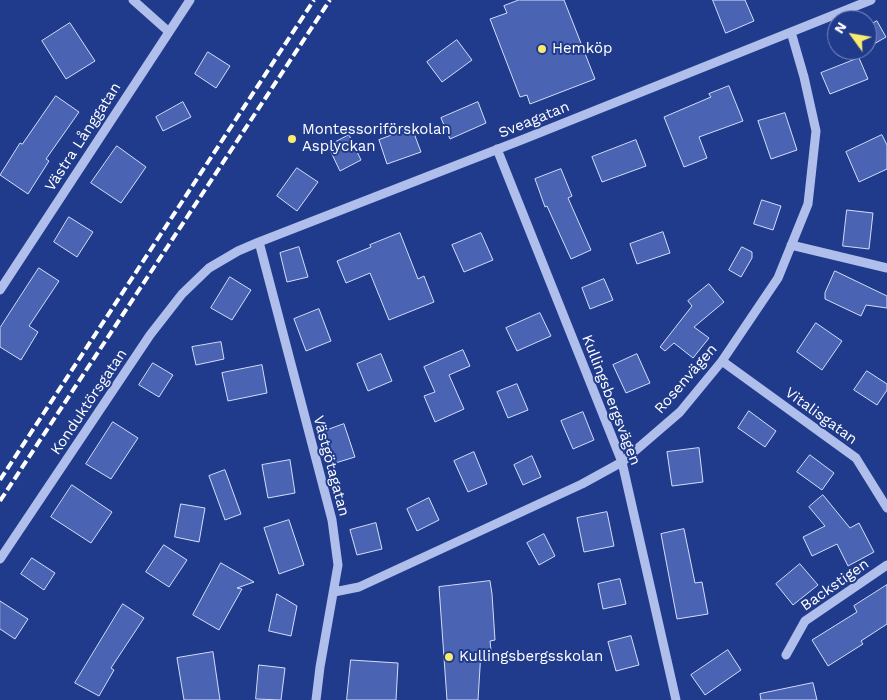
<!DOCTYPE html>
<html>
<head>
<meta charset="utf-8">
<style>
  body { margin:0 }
  #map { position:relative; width:887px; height:700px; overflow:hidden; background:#213b8c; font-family:"Work Sans",sans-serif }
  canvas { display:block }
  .north { position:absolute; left:827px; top:10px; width:50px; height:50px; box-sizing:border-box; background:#213b8c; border:1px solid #7a89ba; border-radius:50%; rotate:302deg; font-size:14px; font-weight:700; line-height:20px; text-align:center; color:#fff }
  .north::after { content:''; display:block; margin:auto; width:18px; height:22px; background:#f8eb70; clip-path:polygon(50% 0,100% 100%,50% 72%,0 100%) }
</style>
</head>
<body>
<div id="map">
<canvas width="887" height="700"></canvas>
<div class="north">N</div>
</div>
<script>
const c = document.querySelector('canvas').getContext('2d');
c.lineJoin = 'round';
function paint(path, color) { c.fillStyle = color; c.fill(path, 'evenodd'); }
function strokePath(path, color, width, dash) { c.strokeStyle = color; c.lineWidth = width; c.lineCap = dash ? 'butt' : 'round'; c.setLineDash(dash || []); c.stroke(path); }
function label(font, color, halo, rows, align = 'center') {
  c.font = font + ' "Work Sans",sans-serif'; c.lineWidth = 4; c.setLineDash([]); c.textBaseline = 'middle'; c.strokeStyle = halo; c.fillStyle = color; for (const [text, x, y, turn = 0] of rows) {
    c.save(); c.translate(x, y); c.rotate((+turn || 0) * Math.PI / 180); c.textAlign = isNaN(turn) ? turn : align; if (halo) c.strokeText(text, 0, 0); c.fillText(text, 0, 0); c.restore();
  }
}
const building = new Path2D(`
  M519 0H564L595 79 530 104 527 95 520 97 490 19 507 13 504 6Z
  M713 0H745L754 21 726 33Z
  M877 21 886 37 867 48V27Z
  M70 23 95 61 66 79 42 41Z
  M457 40 472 60 442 82 427 62Z
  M208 52 230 66 216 88 195 74Z
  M859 58 868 79 830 94 821 73Z
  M729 86 743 121 699 137 707 158 684 167 664 117 711 97 709 94Z
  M56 96 79 112 46 159 49 161 28 194 0 175 20 143 22 144Z
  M183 102 191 117 163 131 156 117Z
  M478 102 486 123 450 139 441 118Z
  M785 113 797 150 771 159 758 121Z
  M412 128 421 152 387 164 379 140Z
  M349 135 361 160 340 171 328 146Z
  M882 135 887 145V169L859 182 846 152Z
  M636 140 646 166 602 182 592 157Z
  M117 146 146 167 121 203 91 183Z
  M297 168 318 182 297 211 277 196Z
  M561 169 572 196 568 198 591 250 571 259 547 206 545 207 535 179Z
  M762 200 781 206 773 230 754 224Z
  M847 210 873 213 869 249 843 246Z
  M69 217 93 232 77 257 54 242Z
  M663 232 670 253 637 264 630 244Z
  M400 233 418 279 424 276 434 302 389 320 370 273 346 283 337 261 371 247 370 245Z
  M481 233 493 260 464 272 452 245Z
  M299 247 308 277 287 282 280 253Z
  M742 247 752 252V258L741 277 729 270Z
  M39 268 59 281 29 326 38 332 21 360 0 347V328Z
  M835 271 887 296V308L866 305 861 316 825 299V293Z
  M230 277 251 290 232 320 211 308Z
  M604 279 613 300 590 309 582 288Z
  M709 284 724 302 694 327 709 338 693 358 674 343 665 351 660 347 692 306 688 301Z
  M319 309 331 341 306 351 294 319Z
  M540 313 551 336 517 351 506 328Z
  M816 323 842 341 822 370 797 352Z
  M221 342 224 359 196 365 192 347Z
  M463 350 470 366 449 375 464 409 435 422 424 396 435 392 424 367Z
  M381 354 392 381 368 391 357 364Z
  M637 354 650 383 626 393 613 365Z
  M153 363 173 375 159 397 139 385Z
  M262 365 267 393 228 401 222 373Z
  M867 371 887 384V390L877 405 854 390Z
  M517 384 528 410 508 418 497 392Z
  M749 411 776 431 765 447 738 428Z
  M583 412 594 440 573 449 561 421Z
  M113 422 138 438 111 479 86 464Z
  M344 424 355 457 332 464 322 432Z
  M699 448 703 482 672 486 667 452Z
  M474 452 487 484 468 492 454 461Z
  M810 455 834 473 822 490 797 472Z
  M532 456 541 477 523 485 514 465Z
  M290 460 295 493 268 498 262 465Z
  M225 470 241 514 225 520 209 476Z
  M72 485 112 512 91 543 51 517Z
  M823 495 850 528 859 523 874 552 848 566 837 544 812 556 803 537 825 526 809 507Z
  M429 498 439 520 417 531 407 509Z
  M181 504 205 508 199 542 175 537Z
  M607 512 614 546 584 552 577 518Z
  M289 520 304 565 279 574 264 528Z
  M376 523 382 549 357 555 350 530Z
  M684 529 695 583 702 582 708 614 677 619 661 534Z
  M544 534 555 556 539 565 527 543Z
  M164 545 187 560 169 587 146 572Z
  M32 558 55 573 44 590 21 574Z
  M221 563 254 582 237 588 242 589 219 630 193 615Z
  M800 564 818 585 793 605 776 584Z
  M620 579 626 604 603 609 598 584Z
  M490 581 492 594 495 640 490 641 491 650 481 651 478 700H447L439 587Z
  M887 585V624L861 641 863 644 828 666 812 640 857 612 854 606Z
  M277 594 297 606 291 636 269 631Z
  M0 601 28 619 15 639 0 629Z
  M123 604 144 618 111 668 114 670 99 696 75 683Z
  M631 636 639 665 616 671 608 642Z
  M728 650 741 670 705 695 691 675Z
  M213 652 220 700H184L177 658Z
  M351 660 398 663 396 700H347Z
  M259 665 285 668 281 700 256 699Z
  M813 683 817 700H761L760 694Z`);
const minor = new Path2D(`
  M133 0 169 32
  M497 149 622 462 676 700
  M259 242 332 520 338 565 320 667 316 700
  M791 245 887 268
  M0 290 190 0
  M722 361 856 458 887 508
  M0 559 150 335 182 294 209 268 238 251 259 242 524 139 871 0
  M334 592 359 587 582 484 622 462 680 412 722 361 778 278 808 204 816 131 804 77 791 32
  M786 655 805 621 887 565`);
const rail = new Path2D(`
  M0 480 314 0
  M0 501 330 0`);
const markers = [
  [542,49,5,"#f8eb70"],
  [292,139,5,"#f8eb70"],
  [449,657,5,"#f8eb70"]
];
const poiNames = [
  ["Hemköp",552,49],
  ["Montessoriförskolan",302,130],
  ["Asplyckan",302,147],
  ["Kullingsbergsskolan",459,657]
];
const streetNames = [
  ["Sveagatan",534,120,-22],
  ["Västra Långgatan",83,137,-57],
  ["Rosenvägen",686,379,-49],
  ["Kullingsbergsvägen",611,400,69],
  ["Konduktörsgatan",89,402,-56],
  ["Vitalisgatan",821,416,36],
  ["Västgötagatan",331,466,75],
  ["Backstigen",835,585,-35]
];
paint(building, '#4a64b3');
strokePath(building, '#d4ddf8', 1);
strokePath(minor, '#afbeeb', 9);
strokePath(rail, '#fff', 4, [9, 4]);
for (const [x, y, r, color] of markers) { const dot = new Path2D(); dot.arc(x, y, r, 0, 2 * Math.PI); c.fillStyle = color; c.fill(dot); strokePath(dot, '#213b8c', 2); }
label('15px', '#fff', '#213b8c', poiNames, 'left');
label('15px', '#fff', '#213b8c', streetNames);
</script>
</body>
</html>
